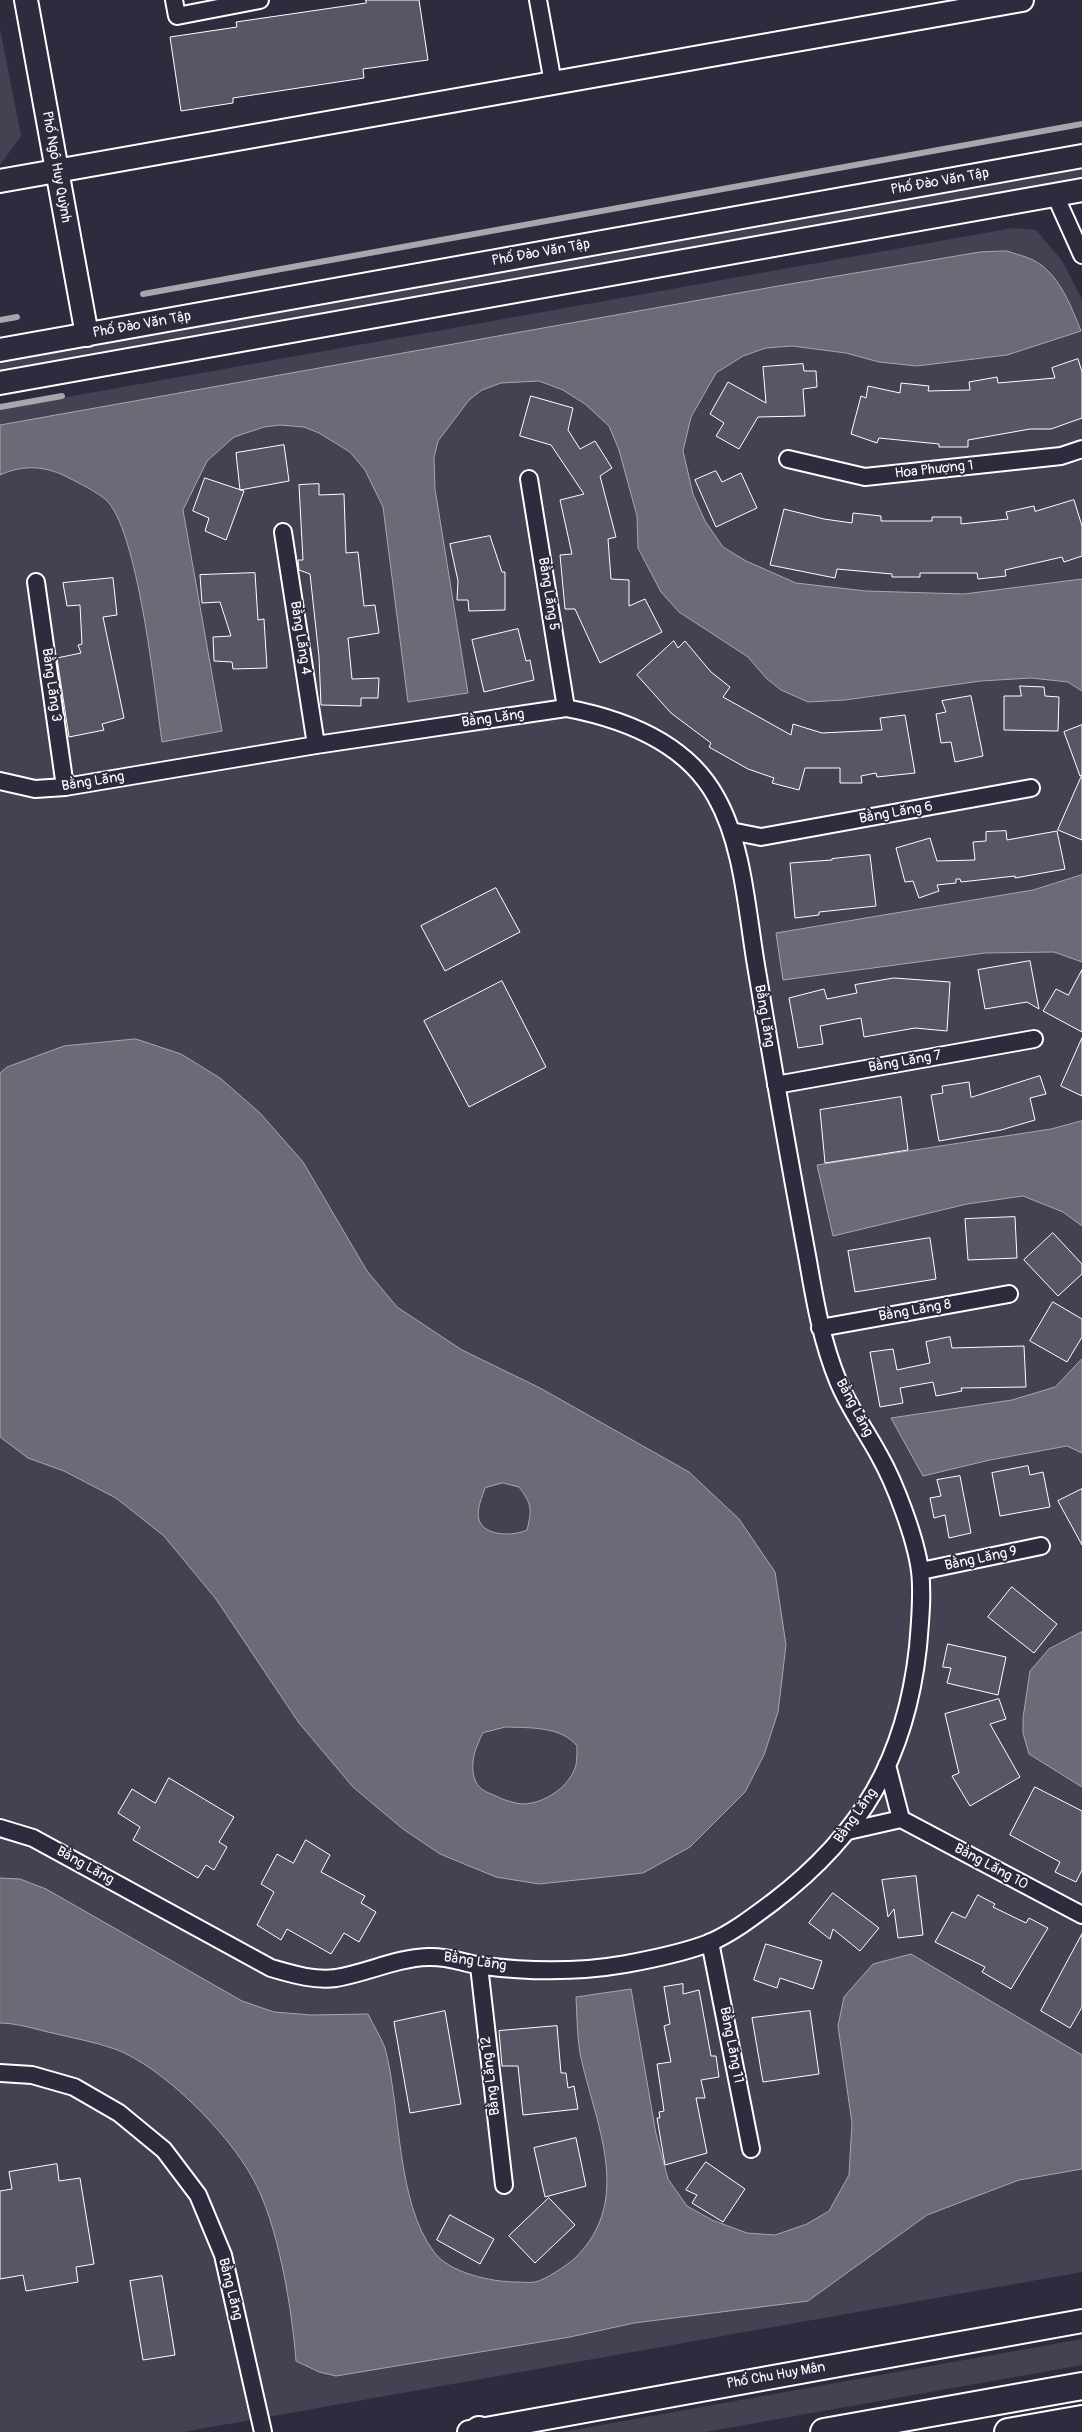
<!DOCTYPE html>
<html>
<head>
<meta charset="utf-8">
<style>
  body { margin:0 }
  canvas { display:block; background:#2f2a3d }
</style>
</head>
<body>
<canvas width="1082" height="2432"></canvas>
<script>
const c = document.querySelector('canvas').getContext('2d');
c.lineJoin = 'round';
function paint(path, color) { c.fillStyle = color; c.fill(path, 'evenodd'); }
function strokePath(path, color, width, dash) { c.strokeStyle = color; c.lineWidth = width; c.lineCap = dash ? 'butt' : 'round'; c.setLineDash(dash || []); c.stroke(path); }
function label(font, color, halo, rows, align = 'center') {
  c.font = font + ' Pangolin,sans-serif'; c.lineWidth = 4; c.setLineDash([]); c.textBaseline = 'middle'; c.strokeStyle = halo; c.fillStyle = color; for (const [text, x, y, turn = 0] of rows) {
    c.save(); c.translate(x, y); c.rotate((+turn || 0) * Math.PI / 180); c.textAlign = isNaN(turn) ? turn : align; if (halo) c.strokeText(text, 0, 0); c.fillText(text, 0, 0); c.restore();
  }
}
const green = new Path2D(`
  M0 29 21 136 0 165Z
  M1082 166V180L0 374V360Z
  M1013 228 1036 230 1062 261 1082 299V2272L183 2432H0V409Z
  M1082 2339V2365L705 2432H562Z`);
const water = new Path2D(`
  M1007 251C1015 254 1025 256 1033 260 1059 273 1071 306 1081 331L1007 355 917 366 879 362 846 353 792 346 766 348 743 356 716 373 691 417 683 451 693 494 705 521 723 547 746 561 796 583 866 591 964 594 1082 579V691L1068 682 1031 678 981 681 845 700 808 702 781 690 766 678 748 657 679 612 661 592 638 548 637 516 619 450 609 426 585 404 563 390 539 381 501 383 482 390 469 400 438 441 434 458 435 489 468 693 408 702 383 507 365 470 350 452 319 433 304 427 280 425 264 427 234 437 207 461 183 510 222 731 162 742C155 694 138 527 105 499 95 491 81 484 69 478 47 466 24 464 0 475V425L778 286 980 252Z
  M1082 875V962L1054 952 985 953 783 980 776 933 1033 890Z
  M136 1039 181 1054 220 1078 260 1113 303 1162 367 1271 397 1307 462 1350 540 1388 689 1472 739 1519 775 1572 786 1645 778 1712 764 1755 745 1792 690 1847 643 1873 539 1884 496 1877 440 1854 403 1829 353 1787 299 1723 216 1599 164 1536 116 1498 64 1471 28 1458 0 1437V1073L7 1067 64 1046ZM503 1483 519 1487C532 1504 532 1510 527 1530 514 1536 485 1537 479 1520 476 1509 482 1498 485 1488ZM506 1727C530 1728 561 1726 577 1746 577 1752 577 1759 576 1765 570 1787 544 1804 522 1804 514 1803 503 1800 496 1796 486 1792 477 1789 474 1777 470 1761 476 1746 483 1733Z
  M1082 1121V1226L1063 1212 1023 1196 967 1204 833 1236 817 1165 1051 1129Z
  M1082 1359V1453L1067 1446 990 1460 923 1476 891 1418 1012 1400 1055 1387Z
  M1082 1632V1787L1029 1754 1023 1733V1718L1030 1671 1049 1649Z
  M0 1878 20 1879 46 1889 242 2001 274 2012 311 2015 368 2014C373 2025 381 2037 385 2048 401 2108 396 2202 434 2252 449 2273 492 2282 516 2282 522 2282 529 2283 535 2282 545 2280 566 2266 574 2259 636 2200 594 2122 580 2053 577 2035 577 2015 576 1997L631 1989 656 2134 668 2179 687 2206 712 2220 747 2233 775 2235 807 2224 829 2211 849 2175 852 2123 838 2026 844 1997 873 1964 911 1954 1082 2055V2169L1019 2180 927 2215 808 2301 634 2323 570 2337 336 2376 319 2372 296 2361C292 2309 278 2222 252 2177 228 2133 163 2067 115 2049 95 2042 73 2038 52 2033 35 2029 17 2023 0 2023Z`);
const stream = new Path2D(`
  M143 294 1082 124
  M0 320 17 317
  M0 407 62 396`);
const building = new Path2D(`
  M366 0H419L428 60 363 69 364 78 233 98V103L181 111 170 37 237 27 236 22 366 3Z
  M1078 359 1082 372V418L1051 429H1030L968 440V447H939V444L879 438 877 443 851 434 861 396 866 398 868 386 900 393 901 383 929 386 928 391 970 390 969 382 997 377 998 383 1055 378 1052 368Z
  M803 364 804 371H816L817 387 803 389 805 416 758 417 739 449 716 436 724 423 710 414 728 382 766 403 763 367Z
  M531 396 573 408 568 430 580 449 595 441 612 468 600 476 616 537 608 539 611 579 629 580V606L645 599 662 632 600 663 575 609H565L560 555 572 554 560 500 584 494 551 445 520 436Z
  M284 445 289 481 240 490 236 453Z
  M716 471 722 482 741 473 757 508 716 527 695 480Z
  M205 478 244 491 226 540 205 531 209 518 193 511Z
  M319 484V495L344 494 346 553 358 552 364 606 375 605 379 633 348 638 352 679 379 678 378 698H361V706L321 705 319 657 310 574 299 570 298 560H303L299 485Z
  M1074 500 1082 526V556L1064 562 1062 557 1005 570 1006 576 978 579 977 573H920V577H892V574L837 569 835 578 770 565 784 509 824 519 852 523 853 513 881 516V521H932V517H961V524L1008 519 1006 512 1034 506 1035 511Z
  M490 536 502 572H505V610L469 611 468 600H457L458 581 450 544Z
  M255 573 258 620 264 619 267 668 233 669 232 662 214 661 213 637 231 636 220 602 202 603 200 575Z
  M113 578 117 615 103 617 124 718 102 724 104 730 69 737 57 658 81 653 78 645 82 644 80 605 67 606 63 583Z
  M518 629 526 661 530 660 534 680 484 692 472 640Z
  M674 641 678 648 685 641 711 672 730 687 723 697 791 735 793 724 822 733 882 730 880 718 905 715 915 773 877 777 876 773 861 776 862 783H840V768H805L799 790 772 783 774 778 748 769 709 747 711 743 671 713 637 675Z
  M1020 686 1044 687 1045 696 1059 697 1058 731 1004 730V696H1021Z
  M971 696 983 756 955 762 951 742 941 743 936 714 946 712 942 701Z
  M1082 725V775L1080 776 1064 732Z
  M1082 775V840L1058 830Z
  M1006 831 1007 840 1057 831 1065 869 1015 878V876L961 882 960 879H956V883L937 885 939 891 919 898 913 881 905 882 896 848 930 838 937 861 975 860 973 842 986 841V832Z
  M870 855 876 906 819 912V915L795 918 790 863 832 860V859Z
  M496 888 520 932 445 971 421 926Z
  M1030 961 1039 1009 1027 1002 985 1009 978 970Z
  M1082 970V1032L1043 1011 1056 989 1068 995Z
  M894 978 950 982 947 1031 915 1028 864 1037 861 1018 820 1026 823 1044 798 1048 789 998 824 989 827 999 857 993 855 985Z
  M502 981 546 1067 469 1107 424 1021Z
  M1082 1038V1096L1061 1086Z
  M1040 1076 1046 1094 1030 1098 1035 1120 1001 1130 939 1141 931 1095 943 1093 942 1086 969 1082 971 1097Z
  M901 1097 908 1150 825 1163 820 1110Z
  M1015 1217 1017 1258 968 1260 965 1219Z
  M1053 1233 1082 1264V1274L1058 1296 1024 1260Z
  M930 1238 936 1279 855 1292 848 1251Z
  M1053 1302 1082 1319V1337L1067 1362 1030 1341Z
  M950 1337 952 1348 1024 1346 1026 1387 961 1388 962 1391 936 1396 933 1382 900 1388 903 1403 880 1407 870 1352 893 1349 897 1370 930 1363 926 1342Z
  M1028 1466 1030 1475 1043 1472 1050 1507 1000 1516 992 1473Z
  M960 1476 971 1533 949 1538 945 1515 934 1518 930 1498 941 1496 937 1480Z
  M1082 1489V1545L1058 1501Z
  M1012 1587 1057 1624 1034 1653 988 1617Z
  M948 1644 1006 1657 998 1695 947 1683 951 1668 943 1667Z
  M999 1699 1006 1719 990 1724 1020 1777 970 1806 952 1776 959 1773 945 1714Z
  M169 1778 234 1817 219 1842 227 1847 214 1870 206 1865 198 1878 133 1840 140 1827 118 1813 132 1789 155 1803Z
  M1035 1787 1082 1811V1870L1076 1882 1055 1872 1060 1862 1010 1835Z
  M306 1840 330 1855 321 1872 365 1896 361 1903 376 1912 359 1942 344 1933 331 1954 287 1929 281 1940 257 1925 274 1892 261 1884 277 1854 293 1863Z
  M916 1876 923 1935 898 1938 894 1909 888 1917 882 1880Z
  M833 1893 879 1928 860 1951 833 1929 830 1939 809 1923Z
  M978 1895 995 1904 993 1907 1026 1923 1029 1918 1048 1928 1011 1989 982 1972 985 1967 935 1942 952 1912 965 1918Z
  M1082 1934V2007L1070 2028 1041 2011Z
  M766 1944 822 1961 813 1989 780 1978 777 1988 754 1980Z
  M683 1984V1994L699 1990 711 2056H716L719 2077 701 2080 705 2098H696L707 2153 665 2165 657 2118H660L659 2112 664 2111 657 2064 671 2062 664 2026 670 2024 664 1987Z
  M445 2011 461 2104 410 2113 394 2022Z
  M810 2011 819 2074 763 2082 752 2018Z
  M557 2026 561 2073H566L568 2088 574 2086 578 2109 523 2115 518 2066H502L499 2031Z
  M576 2138 586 2186 545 2197 534 2148Z
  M706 2162 745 2189 723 2222 692 2203 697 2195 686 2190Z
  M57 2164 59 2181 80 2178 94 2264 76 2267 78 2282 26 2291 23 2275 0 2279V2191L12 2189 9 2172Z
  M549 2198 575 2225 535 2263 509 2236Z
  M450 2215 494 2239 480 2264 437 2240Z
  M162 2276 175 2355 143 2360 130 2281Z`);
const street = new Path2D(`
  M174 0 177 16 260 0
  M538 0 553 83
  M1055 195 1082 255
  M788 459 865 477 1061 456 1082 449
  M529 479 566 708
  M283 532 316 745
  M36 582 65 787
  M0 781 35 789 65 787 316 745 566 708C624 719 686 742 716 797 744 846 747 915 757 971 773 1068 790 1164 808 1261 815 1302 822 1342 838 1381 848 1406 866 1431 879 1455 895 1483 916 1539 920 1571 923 1595 920 1623 918 1647 906 1758 862 1834 773 1902 753 1917 732 1933 709 1943 683 1953 653 1959 626 1964 580 1972 531 1972 484 1966 464 1964 451 1956 428 1957 396 1958 367 1973 336 1978 314 1981 292 1974 271 1968L33 1838 0 1828
  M731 831 761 837 1031 788
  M776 1085 1034 1039
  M820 1328 1009 1294
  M921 1571 1041 1546
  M887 1765 901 1819
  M901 1819 1082 1915
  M848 1831 901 1819
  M710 1942 751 2149
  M479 1966 504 2185
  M0 2073 32 2075 74 2087 119 2113 164 2150 198 2195 223 2255 263 2432`);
const secondary = new Path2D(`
  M26 0 87 335
  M0 181 1022 0
  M0 350 1082 156
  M0 383 1082 190
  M469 2432 1082 2321`);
const primary = new Path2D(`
  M479 2430V2432
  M824 2432 1082 2386
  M1008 2432 1082 2419`);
const streetNames = [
  ["Phố Ngô Huy Quỳnh",56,167,80],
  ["Phố Đào Văn Tập",940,182,-10],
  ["Phố Đào Văn Tập",541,253,-10],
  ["Phố Đào Văn Tập",142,325,-10],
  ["Hoa Phượng 1",934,470,-6],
  ["Bằng Lăng 5",548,594,81],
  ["Bằng Lăng 4",300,638,81],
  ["Bằng Lăng 3",51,685,82],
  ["Bằng Lăng",493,719,-8],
  ["Bằng Lăng",93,782,-9],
  ["Bằng Lăng 6",896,813,-10],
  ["Bằng Lăng",764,1016,80],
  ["Bằng Lăng 7",905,1062,-10],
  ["Bằng Lăng 8",915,1311,-10],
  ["Bằng Lăng",854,1408,62],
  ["Bằng Lăng 9",981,1559,-12],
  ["Bằng Lăng",856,1816,-55],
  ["Bằng Lăng",85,1866,29],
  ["Bằng Lăng 10",991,1867,28],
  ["Bằng Lăng",475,1962,8],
  ["Bằng Lăng 11",731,2045,79],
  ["Bằng Lăng 12",491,2076,-97],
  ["Bằng Lăng",230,2289,76],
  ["Phố Chu Huy Mân",776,2376,-10]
];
paint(green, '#464152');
paint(water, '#6d6a77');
strokePath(water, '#a7a6ad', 1);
strokePath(stream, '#a7a6ad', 6);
paint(building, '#595564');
strokePath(building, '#fff', 1);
strokePath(street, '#fff', 20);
strokePath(secondary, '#fff', 26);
strokePath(primary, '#fff', 30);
strokePath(street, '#2f2a3d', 16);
strokePath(secondary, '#2f2a3d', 22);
strokePath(primary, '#2f2a3d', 26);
label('14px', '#fff', '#2f2a3d', streetNames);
</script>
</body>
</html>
